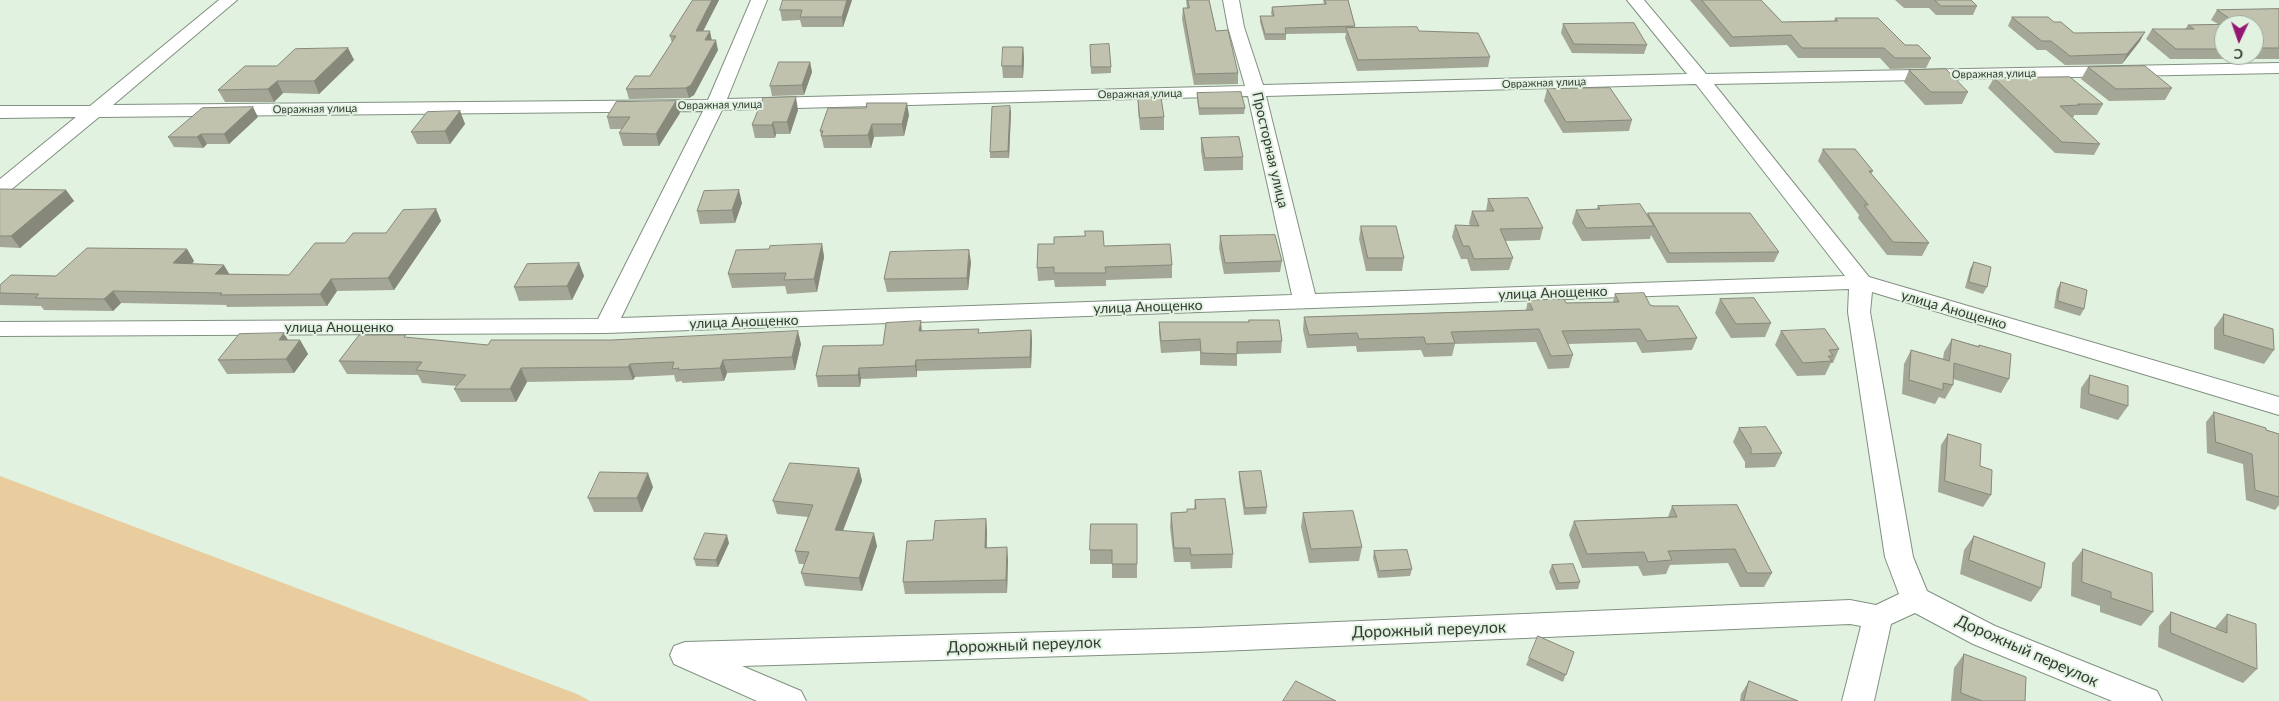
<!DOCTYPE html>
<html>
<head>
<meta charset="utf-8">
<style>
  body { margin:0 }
  #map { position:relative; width:2279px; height:701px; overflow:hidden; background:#e1f2e1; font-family:Lato,sans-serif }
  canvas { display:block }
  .north { position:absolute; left:2214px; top:15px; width:50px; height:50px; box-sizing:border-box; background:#e1f2e1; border:1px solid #9ca99c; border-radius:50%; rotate:183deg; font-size:14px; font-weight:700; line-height:20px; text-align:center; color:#353c35 }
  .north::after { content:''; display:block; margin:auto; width:18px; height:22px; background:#951771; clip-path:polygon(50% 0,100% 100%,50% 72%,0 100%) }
</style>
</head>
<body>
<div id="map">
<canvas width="2279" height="701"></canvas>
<div class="north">С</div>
</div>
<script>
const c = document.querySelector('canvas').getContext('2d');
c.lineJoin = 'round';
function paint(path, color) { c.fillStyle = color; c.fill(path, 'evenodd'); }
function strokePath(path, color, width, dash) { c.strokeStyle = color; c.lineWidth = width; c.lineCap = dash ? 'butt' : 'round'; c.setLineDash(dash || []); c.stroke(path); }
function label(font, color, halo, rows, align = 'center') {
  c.font = font + ' Lato,sans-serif'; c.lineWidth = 4; c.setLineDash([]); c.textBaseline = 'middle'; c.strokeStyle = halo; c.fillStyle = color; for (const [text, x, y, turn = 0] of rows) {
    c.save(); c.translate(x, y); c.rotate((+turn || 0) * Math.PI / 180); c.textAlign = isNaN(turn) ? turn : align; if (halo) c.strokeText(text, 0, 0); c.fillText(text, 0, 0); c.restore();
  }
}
const green = new Path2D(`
  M0 476 577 694 590 701H0Z`);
const minor = new Path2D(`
  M219 0H237L113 105 708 100 751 0H767L727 99 1245 86 1228 27 1223 0H1239L1244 27 1263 85 1687 74 1627 0H1644L1706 74 2279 63V73L1714 84 1869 277 2279 397V415L1872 292 1870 312 1913 557 1927 591 1995 626 2157 691 2162 701H2112L1973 644 1915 613 1891 624 1874 701H1842L1861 626 1850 624 1197 652 742 666 801 691 806 701H757L674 664 670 655 674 646 685 642 1197 628 1850 600 1876 605 1899 594 1885 557 1848 312 1849 289 606 333 0 336V322L598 319 703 111 99 117 7 193 0 195V179L76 117 0 118V106H90ZM1696 84 1845 276 1315 294 1266 96ZM1248 96 1292 295 621 318 722 110Z`);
const wall = new Path2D(`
  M693 0H719L703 31 712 40 718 50 694 95 689 98 629 99 626 89 650 76 672 43 670 36Z
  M852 0 843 27H802L800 20 782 21 780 10Z
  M1186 0H1209L1216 31 1238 73V84L1194 85 1182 19 1183 8H1187Z
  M1323 0H1348L1355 26 1354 28 1419 31 1490 57 1488 67 1357 71 1345 38 1346 33 1286 34V40H1265L1260 22V16H1272L1271 13 1272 7 1324 4Z
  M1690 0H1761L1782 22 1834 21 1835 18 1905 45 1931 58 1926 68 1890 69 1880 58H1798L1787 45 1730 47Z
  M1895 0H1971L1977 6 1973 15H1936L1929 8H1904Z
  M2279 9V59H2170L2146 39 2152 29H2185L2188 25 2218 24 2211 20 2217 10ZM2224 25H2254V55H2224Z
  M2012 17 2054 22 2074 33 2140 41 2122 64 2065 65 2046 50H2037L2008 26Z
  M1563 24 1647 45 1644 54 1572 53 1561 33Z
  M1090 45 1111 67V73L1091 74Z
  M1023 47 1024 59 1023 78H1003L1002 66Z
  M348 48 354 60 319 94 283 93 274 102H225L218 90 277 66Z
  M810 62 812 72 804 95 772 96 770 86Z
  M2088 67 2172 88 2165 100 2109 101 2081 79Z
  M1909 70 1968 92 1962 104 1925 105 1904 82Z
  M1994 78 2103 104 2097 115H2074V117H2072L2100 144 2094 155 2055 153 1988 88Z
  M1547 89 1632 120 1629 131 1563 133 1544 101Z
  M1197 93 1245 108 1244 114 1199 115 1197 99Z
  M1138 97 1164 117V130H1140L1138 110Z
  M798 110 790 134H776L775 138H755L752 125Z
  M460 111 465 124 450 144H417L411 132Z
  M1011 112 1009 158H990V152Z
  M680 113 659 146H623L619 133 622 129H610L607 117Z
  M909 115 904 136 874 137 871 148H824L820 131Z
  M258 117 229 144H207L203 148 174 147 168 137Z
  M1201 138 1243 157V170L1204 171 1201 151Z
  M1823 149 1873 171 1871 174 1929 243 1922 256 1887 255 1858 218 1859 215 1818 161Z
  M0 189 66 190 74 201 20 248 0 247Z
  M1488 199 1543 228 1540 240 1505 241 1513 258 1509 270 1471 271 1467 259H1461L1452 237 1455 225 1470 226 1469 223 1472 211H1486Z
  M742 203 735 223 700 224 697 211Z
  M1598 206 1647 215 1648 213 1779 252 1774 262 1667 263 1651 235 1650 239 1582 241 1572 223 1576 210 1597 209Z
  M436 209 441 221 394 290 337 291 327 306 227 307 226 305 121 303 113 311 44 310 41 306 0 305V285L56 276 187 249 194 261 192 264 229 274 289 275 345 243 386 233Z
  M1361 226 1404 258 1402 271H1366L1359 239Z
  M1220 236 1282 261 1280 272 1224 274 1219 248Z
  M822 244 824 257 817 292 787 294 785 286 732 288 728 274 769 249Z
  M1104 246 1172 265V278L1106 280V286L1055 287 1054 280 1038 281 1037 268Z
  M971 262 968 290 887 292 884 279Z
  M1974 262 1987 287 1983 294 1965 288 1970 269Z
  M579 263 584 276 572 300 519 301 514 287Z
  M2061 282 2084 309 2080 316 2054 308 2057 289Z
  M1615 294 1650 305 1697 338 1692 350 1642 353 1636 342 1568 344 1573 355 1569 368 1548 369 1536 342 1455 344 1452 356 1424 357 1421 350 1357 352 1356 346 1307 348 1303 330 1304 317 1526 310 1528 300 1566 303 1613 302Z
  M1720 299 1771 323 1765 337 1731 338 1715 313Z
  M2224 314 2274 350 2264 364 2214 349V328Z
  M1159 322 1282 341 1281 353 1237 354V366L1200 365V351L1161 353 1159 333Z
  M1031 330 1032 341 1031 368 917 371V377L861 379 860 387H818L816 376 883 345 922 331 979 333Z
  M1781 331 1839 349 1833 363H1831L1825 375 1797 376 1775 345Z
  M407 338 488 345 801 344 795 370 727 373 724 381 682 383V381L676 382 674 375 635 377 633 380 527 382 516 402H461L454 389 457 386 422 383 418 375 347 374 339 361Z
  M1952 339 1978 346 1979 345 2009 379 2001 393 1953 379V385L1945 399 1939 397 1935 404 1902 394 1904 364 1911 350 1943 359 1944 352Z
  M300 340 308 354 294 373 227 374 218 360Z
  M2090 375 2128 406 2118 420 2080 408 2081 388Z
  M2214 412 2279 434V505L2275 510 2246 500 2243 464 2207 453 2206 422Z
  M1739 428 1782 453 1775 467 1745 468V462L1733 442Z
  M1948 434 1980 466 1991 495 1983 507 1938 492 1941 445Z
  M859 468 862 481 843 531 877 546 862 591 805 586 801 573 804 564H799L795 551 808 517 777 514 773 501Z
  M1239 472 1267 507 1266 514 1244 515 1239 479Z
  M653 487 642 512H594L588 498Z
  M1195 500 1233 554 1232 568 1191 569 1190 562H1174L1170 527 1171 513 1187 512V509H1194Z
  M1672 506 1772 573 1764 587H1740L1728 563 1670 565 1666 574 1643 576 1638 566 1582 568 1569 535 1574 521 1668 517Z
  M1303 513 1362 547 1359 561 1309 563 1301 527Z
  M986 519 987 531V548L1008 559 1007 593 905 594 903 582 933 540Z
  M1137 524V578H1112V564H1090V550Z
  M1974 536 2041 588 2031 602 1960 574 1964 550Z
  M729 543 718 567 696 566 694 559Z
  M2083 549 2153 612 2141 626 2100 612V606L2071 596 2072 563Z
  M1374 551 1412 569 1410 576 1378 578 1373 558Z
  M1552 565 1580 582 1578 589 1556 590 1549 572Z
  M2171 612 2215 628 2227 614 2257 669 2243 683 2158 647 2159 626Z
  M1574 652 1563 682 1526 665 1529 658Z
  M1964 654 2025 701H1951L1954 668Z
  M1749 681 1798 701H1740L1741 694Z`);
const shadedWall = new Path2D(`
  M712 0H719L698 41 696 31Z
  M847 0H852L843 27 842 17Z
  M710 31 712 41 705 40Z
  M2145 32 2140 41 2122 64 2127 54Z
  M716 40 718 50 694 95 689 98 686 88Z
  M1023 47 1024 59 1023 78 1022 66Z
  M348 48 354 60 319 94 314 81Z
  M810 62 812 72 804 95 802 85Z
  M277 81 283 93 274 102 268 89Z
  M796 97 798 110 790 134 787 122Z
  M676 101 680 113 659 146 656 134Z
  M907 103 909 115 904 136 902 124Z
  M1010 106 1011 112 1009 158 1008 151Z
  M253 107 258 117 229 144 224 134Z
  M460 111 465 124 450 144 445 131Z
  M773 122 776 134 775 138 772 125Z
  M872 124 874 137 871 148 868 135Z
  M201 134 207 144 203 148 197 137Z
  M66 190 74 201 20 248 11 236Z
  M739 190 742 203 735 223 732 210Z
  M436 209 441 221 394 290 388 278Z
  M822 244 824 257 817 292 814 279Z
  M187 249 194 261 181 275 173 263Z
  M969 250 971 262 968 290 967 278Z
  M579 263 584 276 572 300 567 286Z
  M224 265 231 277 215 274Z
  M331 279 337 291 327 306 320 294Z
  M113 291 121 303 113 311 104 299Z
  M921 321 922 333 919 331Z
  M1031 330 1032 341 1031 368 1030 357Z
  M798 331 801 344 795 370 792 357Z
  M284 333 292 347 279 340Z
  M300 340 308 354 294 373 286 359Z
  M723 360 727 373 724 381 720 368Z
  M916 360 917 371V377L915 366Z
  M630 364 635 377 633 380 628 367Z
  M521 368 527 382 516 402 510 389Z
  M859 368 861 379 860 387 858 375Z
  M859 468 862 481 838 543 835 530Z
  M648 473 653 487 642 512 637 498Z
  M986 519 987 531 986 560 985 548Z
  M874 533 877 546 862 591 859 578Z
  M727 535 729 543 718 567 716 560Z
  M1007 547 1008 559 1007 593 1006 580Z`);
const building = new Path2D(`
  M693 0H712L696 31H710L705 40H716L691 85 686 88 626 89 635 76H650L676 36H670Z
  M783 0H847L842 17H800L802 10H780Z
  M1188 0H1209L1216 31 1228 30 1238 73 1195 74 1183 8H1189Z
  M1325 0H1348L1355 26 1285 28 1286 34H1265L1260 16H1274L1272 7 1326 4Z
  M1702 0H1761L1782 22 1838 21 1835 18H1878L1905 45H1918L1931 58H1895L1884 48H1802L1791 35 1733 37Z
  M1935 0H1971L1977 6H1941Z
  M2279 9V48H2254V25H2224V49H2176L2152 29H2194L2188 25 2238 24 2217 10Z
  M2012 17H2048L2054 22H2061L2074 33 2145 32 2127 54 2070 56 2051 41H2042Z
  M1634 23 1647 45 1574 44 1563 24Z
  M1417 27 1419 31 1478 33 1490 57 1358 60 1346 28Z
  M1109 44 1111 67H1091L1090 45Z
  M1003 47H1023L1022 66H1002Z
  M348 48 314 81H277L268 89 218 90 245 66H277L295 49Z
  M779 62H810L802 85 770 86Z
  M2145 66 2172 88 2116 89 2088 67Z
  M1946 69 1968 92H1931L1909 70Z
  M2070 77 2103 104H2078L2080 105 2060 106 2100 144 2062 142 1994 78Z
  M1610 88 1632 120 1566 122 1547 89Z
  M1241 92 1245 108H1199L1197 93Z
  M796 97 787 122H773L772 125H752L763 98Z
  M1138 97H1161L1164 117 1140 118Z
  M676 101 656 134 619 133 630 117H607L616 102Z
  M867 103H907L902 124H872L868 135 821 136 823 131H820L828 108H866Z
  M1010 106 1008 151 990 152 992 107Z
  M253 107 224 134H201L197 137H168L202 108Z
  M460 111 445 131 411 132 427 112Z
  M1239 137 1243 157 1205 158 1201 138Z
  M1823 149H1855L1873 171H1869L1929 243 1893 242 1864 205H1868Z
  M0 189 66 190 11 236H0Z
  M739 190 732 210 697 211 704 191Z
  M1528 198 1543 228 1500 229 1513 258 1474 259 1469 246H1463L1455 225 1479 226 1472 211H1494L1488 199Z
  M1640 204 1654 226 1586 228 1576 210 1600 209 1598 206Z
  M436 209 388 278 331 279 320 294 220 295 222 293 113 291 104 299 35 298 39 294 0 293V285L11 275 56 276 87 248 187 249 173 263 224 265 215 274 289 275 315 243H345L353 233H386L403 210Z
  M1648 213H1750L1779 252 1670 253Z
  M1361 226H1396L1404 258H1368Z
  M1085 231H1103L1104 246 1170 244 1172 265 1105 267 1106 273H1054V267L1037 268 1038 244H1054V237L1085 236Z
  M1275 235 1282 261 1225 263 1220 236Z
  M822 244 814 279 784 280 786 273 728 274 736 250 769 249 770 246Z
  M969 250 967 278 884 279 890 252Z
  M1974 262 1991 267 1987 287 1969 282Z
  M579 263 567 286 514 287 527 264Z
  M2061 282 2087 290 2084 309 2058 301Z
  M1644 293 1650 305 1654 306H1678L1697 338 1647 341 1640 329 1562 331 1573 355 1551 356 1539 329 1451 332 1455 343 1426 344 1424 337 1359 339 1357 333 1309 335 1304 317 1533 310 1528 300 1564 299 1566 303 1619 302 1615 294Z
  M1754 298 1771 323 1736 324 1720 299Z
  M2224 314 2273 329 2274 350 2224 335Z
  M1249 320H1279L1282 341 1237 342V354L1201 353 1200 339 1161 341 1159 322H1249Z
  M921 321 919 331 979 329 978 333 1031 330 1030 357 916 360 915 366 859 368 858 375 816 376 823 346 883 345 886 323Z
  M1825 329 1839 349 1829 350 1833 356H1828L1832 361 1803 363 1781 331Z
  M798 331 792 357 723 360 720 368 678 370 679 368 672 369 674 362 630 364 628 367 521 368 510 389H454L466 375 416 370 422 362 339 361 359 335H406L404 337 488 345 491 340H611Z
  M284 333 279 340H300L286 359 218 360 239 334Z
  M1952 339 1979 347V345L2011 354 2009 379 1954 363 1953 385 1943 383V390L1909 380 1911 350 1949 361Z
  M2090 375 2128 386V406L2089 394Z
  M2214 412 2266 428V430L2279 434V497L2255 490 2252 454 2216 442Z
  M1766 427 1782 453 1751 454V448L1739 428Z
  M1948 434 1981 444 1980 466 1992 470 1991 495 1945 481Z
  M790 463 859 468 835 530 874 533 859 578 801 573 809 552 795 551 813 505 773 501Z
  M1261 471 1267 507 1245 508 1239 472Z
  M600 472 648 473 637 498H588Z
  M1225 499 1233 554 1191 555 1190 548H1174L1171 513 1187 512V509H1196L1195 500Z
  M1737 505 1772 573H1747L1735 549 1668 551 1672 560 1648 562 1644 552 1587 554 1574 521 1677 517 1672 506Z
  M1353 511 1362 547 1311 549 1303 513Z
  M986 519 985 548 1007 547 1006 580 903 582 907 541 933 540 935 521Z
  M1091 524H1137V564H1112V550H1090Z
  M705 533 727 535 716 560 694 559Z
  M1974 536 2045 563 2041 588 1969 560Z
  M2083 549 2152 573 2153 612 2111 598V592L2082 582Z
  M1407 550 1412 569 1379 571 1374 551Z
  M1573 564 1580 582 1559 583 1552 565Z
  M2171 612 2227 633V614L2256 624 2257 669 2171 633Z
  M1538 636 1574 652 1566 675 1529 658Z
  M1964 654 2026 677 2025 701H1982L1961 693Z
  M1296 681 1336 701H1283Z
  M1749 681 1798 701H1744Z`);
const farStreetnames = [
  ["Овражная улица",1994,74,-1],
  ["Овражная улица",1544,83,-2],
  ["Овражная улица",1140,94,-1],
  ["Овражная улица",720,105,-1],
  ["Овражная улица",315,109,-1]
];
const streetNames = [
  ["Просторная улица",1270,150,77],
  ["улица Анощенко",1553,293,-2],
  ["улица Анощенко",1148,307,-2],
  ["улица Анощенко",1954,310,16],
  ["улица Анощенко",744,322,-2],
  ["улица Анощенко",339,327]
];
const nearStreetnames = [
  ["Дорожный переулок",1429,630,-2],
  ["Дорожный переулок",1024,645,-2],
  ["Дорожный переулок",2027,651,24]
];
paint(green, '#e9cd9e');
strokePath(minor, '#819081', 2);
paint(minor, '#fff');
paint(wall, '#a5a796');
paint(shadedWall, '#86887a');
paint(building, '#c0c2ae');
strokePath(building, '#86887a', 1);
label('11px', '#353c35', '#e1f2e1', farStreetnames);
label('14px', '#353c35', '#e1f2e1', streetNames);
label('16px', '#353c35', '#e1f2e1', nearStreetnames);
</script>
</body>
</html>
